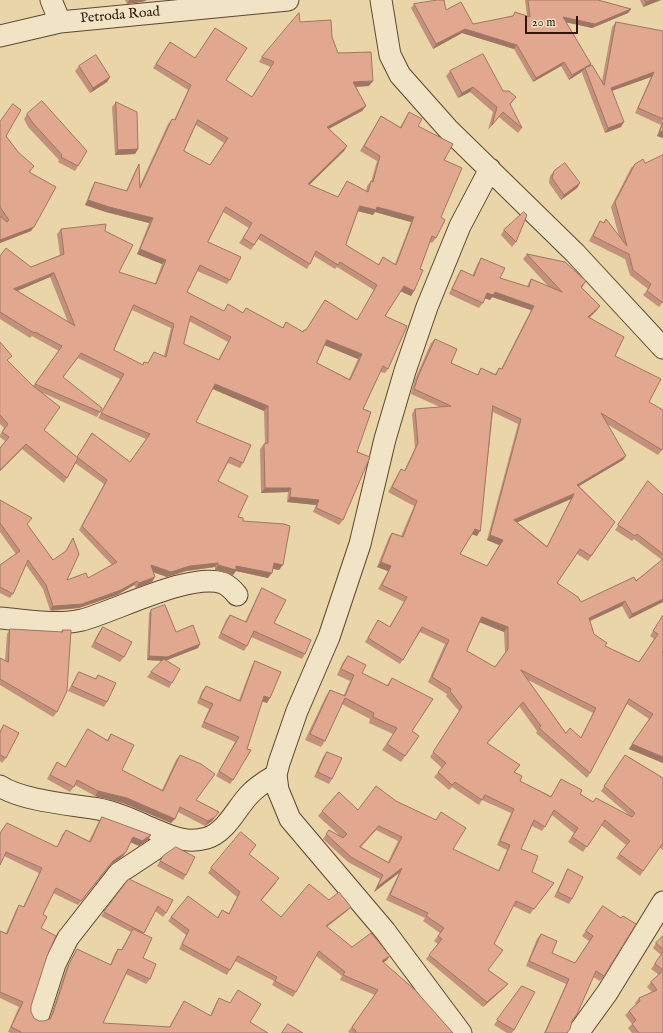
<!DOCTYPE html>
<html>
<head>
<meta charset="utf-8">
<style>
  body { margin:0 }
  #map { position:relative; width:663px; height:1033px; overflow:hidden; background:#e9d5a7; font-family:"IM FELL English",serif }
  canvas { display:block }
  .scale { position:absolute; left:525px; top:16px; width:53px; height:18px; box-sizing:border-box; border:2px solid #311609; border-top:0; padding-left:5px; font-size:12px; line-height:14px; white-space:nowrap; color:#311609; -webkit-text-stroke:3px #f1e4c6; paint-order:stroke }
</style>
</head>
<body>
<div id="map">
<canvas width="663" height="1033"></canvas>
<div class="scale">20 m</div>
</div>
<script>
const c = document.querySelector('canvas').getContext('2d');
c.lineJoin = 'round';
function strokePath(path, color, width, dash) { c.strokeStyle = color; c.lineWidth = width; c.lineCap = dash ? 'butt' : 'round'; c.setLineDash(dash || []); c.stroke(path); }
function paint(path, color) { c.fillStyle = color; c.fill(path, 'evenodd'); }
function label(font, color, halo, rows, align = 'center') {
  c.font = font + ' "IM FELL English",serif'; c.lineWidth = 3; c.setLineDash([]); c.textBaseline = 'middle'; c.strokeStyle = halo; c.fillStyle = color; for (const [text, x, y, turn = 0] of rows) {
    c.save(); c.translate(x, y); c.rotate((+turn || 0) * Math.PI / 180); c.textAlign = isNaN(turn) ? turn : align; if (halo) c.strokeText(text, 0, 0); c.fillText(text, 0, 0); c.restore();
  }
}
const minor = new Path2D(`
  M51 0 60 22
  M381 0 390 55 400 75 448 129 575 253 663 348
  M0 36 60 22 288 0
  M0 618C26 620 56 626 82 620 116 611 190 572 223 583 229 586 233 590 237 595
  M0 786C21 800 67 804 92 808 110 810 129 818 146 826 167 834 183 845 207 838 226 832 236 809 249 795 257 786 266 781 276 775
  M39 1014 55 964 68 938 119 873 172 838
  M461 1033 385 931 290 819 278 790 276 775 279 763 297 711 329 637 360 544 385 439 405 371 427 307 460 226 490 169
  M578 1033 607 993 663 902`);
const wall = new Path2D(`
  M125 0H147L142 2 127 4Z
  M525 0H598L631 9 628 13 592 28 566 22 591 64 590 66 602 81 612 27 616 22 663 31V138L657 136 661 125 635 113 651 77 612 91 621 127 605 133 582 73 583 71 569 80 561 66 533 82 514 49 462 33 433 49 411 8 414 4 446 10 473 24 512 17 515 12 527 16Z
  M640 0H661L643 7Z
  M300 22 332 37 338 53 369 86 356 87 366 106 362 111 329 129 347 146 344 151 309 185 338 197 347 181 366 191 367 186 371 181V182L377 161 360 151 381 116 400 127 409 112 418 126 444 160 441 217 436 238 432 243 430 242 420 269 414 291 411 296 401 291 385 316 388 369 385 373 380 372 363 409 357 452 343 520 339 525 313 512 316 505 287 502 288 492 261 493 260 449 264 444H265L264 411 212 389 196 422 243 463 240 468 228 463 218 481 238 517 243 521 279 570 273 569 268 578 236 571 233 575 215 570V567L186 571 167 577 153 572 152 582 136 588 134 585 117 595 79 608 52 611 50 610 43 589 26 565 13 594 10 598 0 593V565L16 554 0 532V500L27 524 53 560 65 552 73 538 67 580 88 578 112 565 79 530 104 484 75 463 67 478 64 483 22 449 0 471V448L5 441 0 437V435L4 428 0 424V342L8 361 33 386 59 351 32 336 30 338 0 319V256L31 267 60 255 57 234 61 229 105 231 119 272 155 284 162 264 137 254 149 223 106 212 85 205 92 187 95 182 126 191 136 169 139 164 140 185 168 124 172 119 174 120 188 90 153 68 170 42 226 80 252 97 271 67 259 62 262 57ZM196 125 224 143 210 165 184 151ZM358 211 373 215 375 212 411 222 395 264 383 257 378 265 346 245ZM223 212 249 228 239 243 251 250 258 239 307 269 310 264 314 256 335 269 337 267 374 290 357 320 325 300 306 330H304L302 332 286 322 282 328 246 308 243 313 228 304 224 311 187 292 197 271 227 284 230 280 208 242ZM50 277 68 322 17 291ZM132 310 171 328 164 356 154 352 148 363 144 362 142 365 114 350ZM189 321 228 342 218 360 184 344ZM325 345 358 359 349 379 317 363ZM78 358 120 379 98 418 146 439 130 462 92 433 77 457 44 430 43 393 97 417 100 412 63 377Z
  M79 66 110 77 107 82 90 93 75 71Z
  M450 71 503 91 516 97 510 105 522 128 518 133 499 117 488 130 493 112 470 92 458 98 446 76Z
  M116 102 138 149 135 154 115 155 112 107Z
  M27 114 78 166 75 171 58 162 59 160 28 127 24 119Z
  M0 122 6 136 31 171 29 173 31 231 0 243Z
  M645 163 663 302 659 307 643 295 648 289 630 275 625 259 589 241 597 226 600 221 603 223 606 219 619 236 611 207 631 168 635 164Z
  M554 171 580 183 577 188 561 200 549 183 550 176Z
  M504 230 516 242 512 247 501 235Z
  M527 254 586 281 582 288 600 306 597 310 589 318 615 356 649 402 663 410V449L658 455 607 424 623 460 579 486 615 522 588 561 577 554 557 583 581 602 636 581 662 560 634 539 632 541 615 530 648 481 663 495V602L629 619 622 606 590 621 594 634 605 646 639 662 654 639 650 636 663 615 662 653 663 763 629 749 649 719 627 704 590 773 587 778 536 733 537 731 519 706 487 744 520 765 514 773 520 781 551 796 561 779 580 794 593 802 629 815 601 791 625 755 663 778V850L659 847 640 876 616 858 626 845 601 825 583 852 568 842 574 833 552 815 542 831 532 826 521 849 532 872 554 883 530 914 513 906 494 944 488 971 504 988 483 1007 426 959 438 944 434 941 440 933 423 921 425 918 386 900 399 873 374 892 380 879 348 862 323 839 329 830 340 836 318 816 322 811 358 810 396 801 436 820 441 812 453 849 498 871 507 850 497 845 511 813 482 800 479 805 452 787 449 790 434 777 442 768 430 757 459 711 446 696 447 694 428 682 445 644 420 632 400 664 365 642 378 620 389 627 404 602 378 589 388 571 377 567 389 537 392 533 401 536 414 506 388 492 398 474 401 469 404 471 415 448 412 414 415 409 440 407 411 394 415 379 431 343 435 339 451 363 477 375 481 368 495 374 499 368 501 369 531 310 492 297 490 300 485 298 483 303 479 308 449 294 458 275 461 270 472 276 478 263 481 258 500 278 527 287 528 284 531 279 549 287 523 259ZM493 412 518 424 487 540 499 545 487 566 460 554 472 534 477 536 480 531ZM571 499 547 546 517 522ZM480 622 504 632 505 653 495 667 467 651ZM528 680 593 713 581 737 566 733ZM376 830 398 841 388 862 361 847Z
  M262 588 274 623 305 654 302 659 251 637 247 646 244 651 218 638 226 620 230 615 245 622 259 593Z
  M151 610 176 632 200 644 198 648 166 660 172 683 169 688 147 677 151 672 162 661 147 660 149 613Z
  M103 627 124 657 120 662 91 647 99 632Z
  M10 629 61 632 62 630H71L57 712 53 717 0 685V658L5 661 7 634Z
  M348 656 362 673 387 685 392 678 412 731 419 736 401 762 382 750 393 734 369 723 370 719 342 704 325 741 321 747 305 740 326 696 330 690 344 695 350 681 337 675 343 662Z
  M255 661 267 703 262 701 233 780 230 784 216 776 235 742 201 727 209 709 197 703 202 691 206 686 239 700 252 666Z
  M79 672 95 679 98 675 107 702 104 707 68 691 76 677Z
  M4 725 6 758 2 763 0 761V731Z
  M88 729 107 740 111 734 122 770 162 790 176 760 180 755 196 800 219 812 212 821 205 826 178 812 171 823 123 803 95 796 75 785 70 792 47 779 57 762 65 767Z
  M327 752 332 779 329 784 314 777 323 757Z
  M102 817 148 840 139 846 131 842 123 856 110 866 78 905 53 893 43 914 41 928 47 956 31 1006V1012L34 1018 39 1021H44L50 1018 66 969 74 954 77 949 110 965 115 953 118 949 121 950 131 932 101 916 129 879 166 913 163 917 155 911 143 934V958L150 979 146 984 126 974 103 1023 169 1027 181 1006 184 1001 210 1016 216 1003 219 998 230 1003 238 990 250 1022 268 1033H11L8 1032 19 1007 0 998V931L6 933 16 910 19 905 23 907 39 873 4 856 0 833 57 847 62 835 66 830 89 841 99 821Z
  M256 845 249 854 276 883 261 901 281 917 329 900 347 911 327 927 352 947 387 960 383 963 453 1033H350L348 1032 375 995 340 980 342 976 316 956 296 992 293 997 272 985 274 981 235 961 227 975 179 949 186 935 168 921 171 917 217 918 222 910 229 913 237 897 208 873 211 868Z
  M163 856 186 875 183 880 157 866Z
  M568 869 572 899 569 904 554 897 565 874Z
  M603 906 604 976 600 981 593 977 572 1021 567 1033H544L566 984 526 966 537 939 541 934 552 953 575 963 589 941 582 936Z
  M663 936V1033H632L628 1028 632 1024 625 1015 629 1011 636 1005 635 1003 639 998 652 992 647 987 651 982 659 975 651 969 661 955 653 948 656 943Z
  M522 986 514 1030 512 1033H507L494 1025Z`);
const shadedWall = new Path2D(`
  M129 0H147L142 2 127 4Z
  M652 0H661L643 7 646 2Z
  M631 9 628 13 592 28 560 21 563 17Z
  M465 29 517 45 514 49 462 33 433 49 436 44Z
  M564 62 561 66 533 82 536 78Z
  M591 64 588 68H585L583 71 569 80 572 75Z
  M654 72 651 77 608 92 611 88Z
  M110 77 107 82 90 93 93 88Z
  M373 81 369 86 350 87 353 82Z
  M473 87 470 92 458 98 462 93Z
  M366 106 362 111 324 131 327 127Z
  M624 122 621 127 605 133 608 128Z
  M660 131 663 132V138L657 136Z
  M347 146 344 151 305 189 308 184Z
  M138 149 135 154 115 155 118 150Z
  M580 183 577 188 561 200 564 195Z
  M88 200 153 218 149 223 106 212 85 205Z
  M360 206 377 207 414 217 411 222 375 212 373 215 357 211Z
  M34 227 31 231 0 243V240Z
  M140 249 166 260 162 264 137 254Z
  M54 273 50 277 10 294 14 289Z
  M404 286 414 291 411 296 400 291Z
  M495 292 534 306 531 310 492 297 490 300 484 298 487 293Z
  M600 306 597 310 585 322 588 317Z
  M327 340 362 354 358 359 324 345Z
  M215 384 268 406 264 411 211 388Z
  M26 444 22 449 0 471V470Z
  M626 456 623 460 574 489 577 485Z
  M265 488H291L288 492 261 493Z
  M574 494 571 499 511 525 514 520Z
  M290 497 319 500 316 505 287 502Z
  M475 529 480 531 477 536 471 534Z
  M490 535 503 540 499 545 487 540Z
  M381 562 391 566 388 571 377 567Z
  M218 563 215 567 186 571 167 577 147 570 151 565 190 566Z
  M274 563 283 565 279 570 270 568Z
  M218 565 236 566 272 573 268 578 236 571 233 575 215 570Z
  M155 577 152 582 136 588 139 583Z
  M137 581 134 585 117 595 79 608 50 610 53 606Z
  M663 599V602L629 619 632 614Z
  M625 601 622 606 585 623 589 618Z
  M482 617 508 627 504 632 479 622Z
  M200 644 198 648 165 661 147 660 149 656Z
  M264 696 270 698 267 703 261 701Z
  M632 744 663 757V763L629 749Z
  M98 791 127 798 175 819 171 823 123 803 95 796Z
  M215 817 212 821 205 826 208 821Z
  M379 826 376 830 356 852 360 847Z
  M151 835 148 840 139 846 130 842 133 837Z
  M126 852 123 856 110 866 78 905 113 861Z
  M402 868 399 873 374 892 377 887Z
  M351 907 347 911 322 930 326 926Z
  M390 956 387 960 378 966 382 961Z
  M508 984 504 988 483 1007 487 1002Z`);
const building = new Path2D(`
  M438 0H444L446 10 461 2 473 24 513 16 515 12 530 17 528 0H598L631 9 595 24 563 17 591 64 572 75 564 62 536 78 517 45 465 29 436 44 414 4Z
  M645 0H652L646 2Z
  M299 13 300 22 331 20 332 37 338 53 371 52 373 81 353 82 366 106 327 127 347 146 308 184 338 197 347 181 368 192 371 181 373 182 380 156 364 146 381 116 401 128 409 112 422 119 418 126 453 144 444 160 462 168 441 217 445 220 436 238 432 236 420 269 423 270 414 291 404 286 385 316 407 326 388 369 383 366 363 409 371 412 357 452 370 457 343 520 316 508 319 500 290 497 291 488H265L264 444 268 443V406L215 384 196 422 251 445 243 463 230 457 218 481 248 496 238 517 243 518V521L284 524 290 526 283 565 274 563 272 573 236 566V570L218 565V563L190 566 171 572 151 565 155 577 139 583 137 581 121 590 82 604 55 606H53L46 585 28 560 13 594 0 587V565L20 551 0 523V500L32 518 27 524 53 560 66 551 73 538 79 554 67 580 86 573 88 578 117 562 82 526 107 480 77 457 92 433 130 462 150 434 101 413 124 374 81 353 63 377 102 408 100 412 35 384 62 346 35 332 34 333 0 312V256L6 248 31 267 64 254 61 229 106 224 105 231 133 245 119 272 156 284 166 260 140 249 153 218 109 207 88 200 95 182 127 191 139 164 140 188 172 119 175 120 191 85 156 64 170 42 195 58 215 28 247 48 226 80 252 97 274 62 262 57ZM198 120 228 138 210 165 184 151ZM360 206 376 210 377 207 414 217 396 265 383 257 379 265 346 245ZM226 207 252 223 243 238 254 245 261 234 310 264 316 251 338 265 340 262 377 285 357 320 325 300 306 330H304L303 332 286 322 283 328 246 308 243 313 228 304 224 311 187 292 200 265 230 280 241 257 208 242ZM54 273 75 326 14 289ZM134 305 174 324 166 357 154 352 148 363 144 362 143 365 114 350ZM191 316 231 337 219 360 184 344ZM327 340 362 354 350 380 317 363Z
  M616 22 663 31V119L638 108 654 72 611 88 624 122 608 128 585 68 592 65 604 85Z
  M483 54 503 91H509L516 97 510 104 522 128 503 112 492 125 497 107 473 87 462 93 450 71Z
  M96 55 110 77 93 88 79 66Z
  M42 101 87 151 78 166 61 157 62 155 32 122 27 114Z
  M116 102 137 112 138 149 118 150Z
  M13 104 21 110 6 136 18 152 34 166 29 172 56 187 34 227 0 240V216L7 222 9 220 0 207V122Z
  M663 123V132L660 131Z
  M663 155V302H662L647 291 651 284 633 270 629 254 593 236 600 221 604 223 606 219 627 246 615 202 635 164 643 159 645 163Z
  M565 163 580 183 564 195 552 178 554 171Z
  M524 212 527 215 516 242 504 230Z
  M527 254 565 262 586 281 581 287 600 306 588 317 624 337 615 356 661 379 649 402 663 410V448L662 450 601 413 626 456 577 485 615 522 591 556 580 549 557 583 578 597 581 602 634 577 636 581 663 559V599L632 614 625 601 589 618 594 634 607 643 605 646 639 662 658 634 653 631 663 615V651L662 653H663V757L632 744 653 714 629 699 590 773 539 728 541 726 523 702 487 743 520 765 514 772 522 776 520 781 551 797 561 779 582 790 580 794 593 802 596 798 632 817 635 813 604 786 625 755 663 778V843L643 871 619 854 630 841 605 820 587 847 572 837 578 828 554 810 545 827 534 820 521 849 538 856 532 872 554 883 534 909 516 901 494 944 503 950 488 970 508 984 487 1002 429 955 442 939 438 936 444 928 426 916 428 913 390 895 402 868 377 887 383 875 351 857 326 834 329 830 343 838 347 834 322 811 339 792 358 810 376 786 396 801 436 820 441 812 466 828 453 849 499 871 510 845 500 841 514 809 485 795 482 800 455 782 452 785 438 772 446 763 433 752 462 707 450 691 451 689 432 677 449 640 422 627 403 660 368 638 378 620 390 627 407 597 382 585 391 566 381 562 392 533 403 537 417 501 392 487 401 469 405 471 418 443 415 409 451 406 414 389 419 374 435 339 457 349 451 363 478 375 481 368 496 375 499 368 502 369 534 306 495 292 493 295 487 293 483 303 452 289 461 270 474 276 481 258 505 268 500 278 529 287 531 279 562 292ZM493 406 521 419 490 535 503 540 487 566 460 554 475 529 480 531ZM574 494 547 547 514 520ZM482 617 508 627V649L495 667 467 651ZM521 670 596 708 581 738 570 728 566 733ZM379 826 402 837 389 863 360 847Z
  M0 342 12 356 7 360 32 385 60 407 44 430 78 458 67 478 26 444 0 470V448L9 437 2 432 8 424 0 415Z
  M648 481 663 495V554L637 534 635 536 618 525Z
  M262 588 286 600 274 623 311 640 305 654 254 631 247 646 221 633 230 615 246 622Z
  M165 605 176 632 193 625 200 644 167 657 149 656 151 610Z
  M103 627 132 642 124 657 95 642Z
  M10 629 63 632 62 630H71L67 691 57 712 0 679V658L8 662Z
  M348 656 366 665 362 673 388 686 392 678 433 699 412 731 419 736 405 756 387 744 397 728 373 717 374 713 345 698 325 741 310 734 330 690 345 696 354 675 341 669Z
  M164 659 180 669 172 683 151 672Z
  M255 661 281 672 270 698 264 696 247 749 251 750 233 780 219 771 239 737 204 722 213 704 200 698 206 686 240 701Z
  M79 672 96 679 98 675 116 683 107 702 72 686Z
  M4 725 19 733 6 758 0 755V733Z
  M88 729 108 741 111 734 134 745 122 770 163 791 180 755 201 764 215 774 196 800 219 812 215 817 208 821 180 807 175 819 127 798 98 791 77 780 74 787 50 775 57 762 65 767Z
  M327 752 342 758 332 779 318 772Z
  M102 817 151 835 142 841 133 837 126 852 113 861 81 901 56 888 43 914 47 917 41 928 56 936 47 956 31 1006V1012L34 1018 39 1021H44L50 1019 53 1013 69 964 77 949 111 965 118 949 122 950 133 929 152 938 143 958 156 964 150 979 128 969 103 1023 170 1027 184 1001 211 1016 219 998 230 1003 238 990 261 1004 250 1022 268 1033H20L21 1032 11 1027 23 1002 0 992V931L7 934 19 905 24 907 42 868 6 852 0 865V833L7 823 57 847 66 830 90 842Z
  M241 832 256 845 249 854 279 878 261 900 281 917 309 884 329 900 339 892 351 907 326 926 352 947 371 933 390 956 382 961 415 990 453 1033H355L356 1031 352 1027 378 990 343 975 345 972 319 951 296 992 275 981 277 977 238 956 230 970 182 944 189 930 171 917 188 896 218 918 222 910 229 914 240 892 211 868Z
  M176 847 195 857 186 875 160 861 163 856Z
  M568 869 583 877 572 899 558 892Z
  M129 879 173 900 166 913 158 906 144 933 104 912Z
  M603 906 621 918 623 916 636 924 604 976 596 971 577 1014 572 1021 570 1029 567 1033H545L569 979 529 961 541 934 557 941 552 953 575 963 593 936 586 931Z
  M663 936V949L656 943Z
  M663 952V970L655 964Z
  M663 971V1033H639L632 1024 636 1020 629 1011 640 1001 639 998 657 990 651 982Z
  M522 986 535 992 514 1030 497 1020Z
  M288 1024 303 1033H282Z`);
const streetNames = [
  ["Petroda Road",120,16,-5]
];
strokePath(minor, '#5f4630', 23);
strokePath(minor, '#f1e4c6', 21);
paint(wall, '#c2907b');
paint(shadedWall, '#9e7664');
paint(building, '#e2a88f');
strokePath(building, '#9e7664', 1);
label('14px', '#311609', '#f1e4c6', streetNames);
</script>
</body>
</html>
